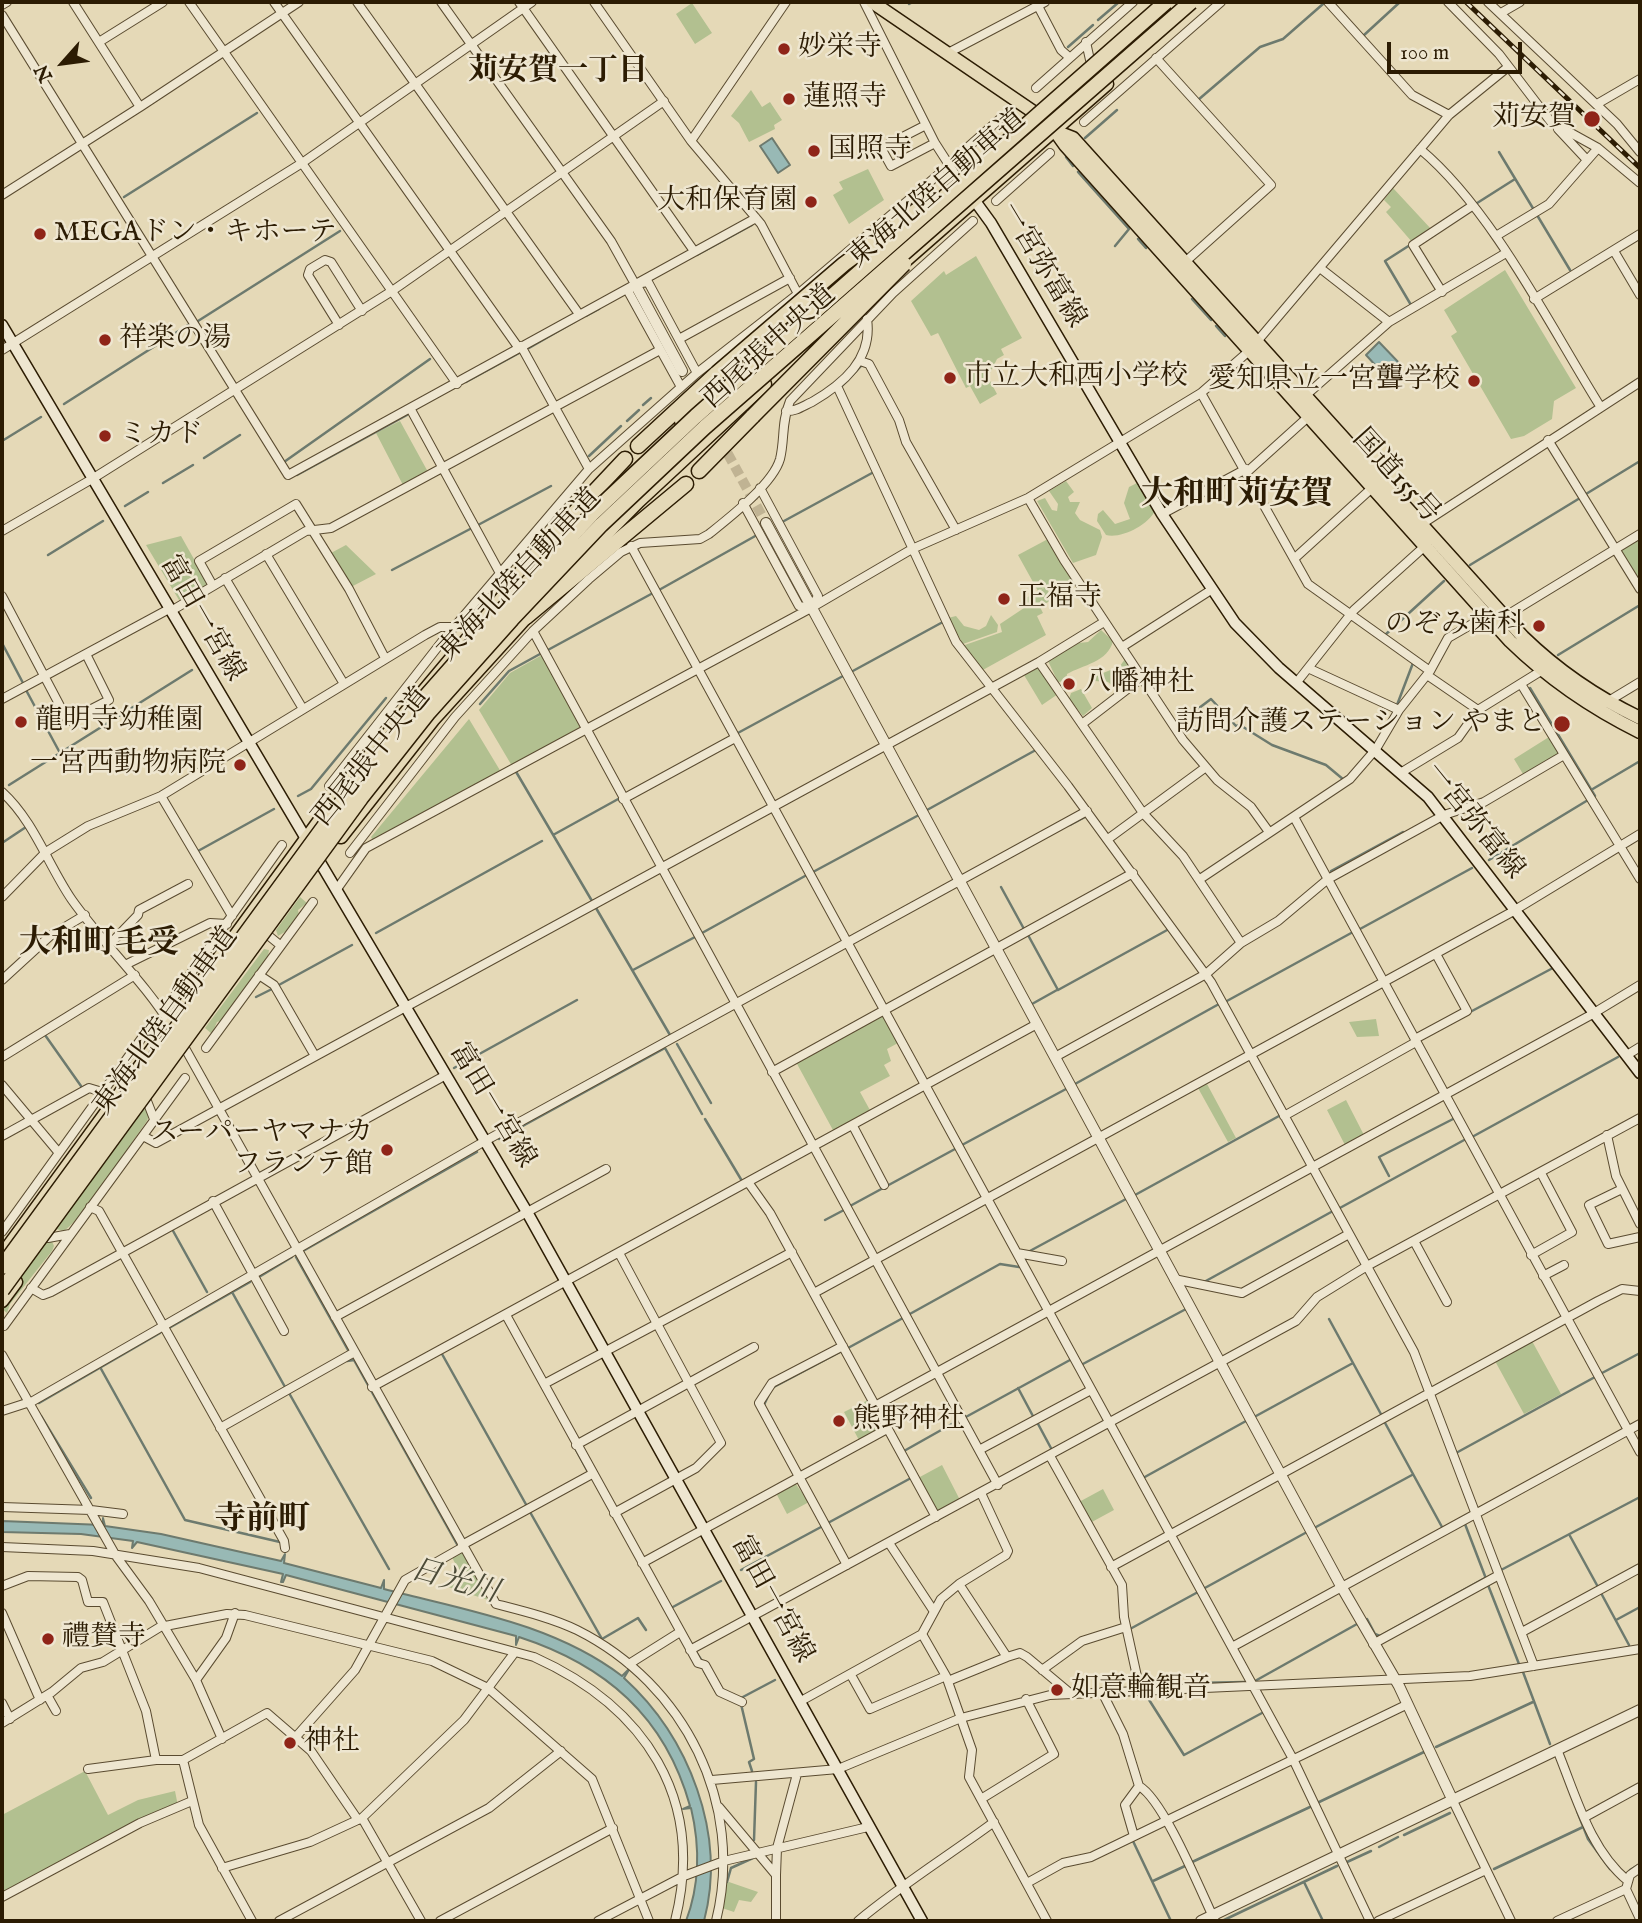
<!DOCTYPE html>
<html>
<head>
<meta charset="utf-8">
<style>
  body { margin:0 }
  #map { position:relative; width:1642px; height:1923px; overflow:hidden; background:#e5d9b7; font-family:"IM FELL English",serif }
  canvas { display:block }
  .frame { position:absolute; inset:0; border:4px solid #2c1c03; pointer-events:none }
  .north { position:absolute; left:28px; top:28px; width:70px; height:70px; -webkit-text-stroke:5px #eee6d0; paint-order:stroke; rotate:242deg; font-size:19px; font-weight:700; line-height:28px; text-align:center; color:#2c1c03 }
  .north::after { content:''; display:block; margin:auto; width:24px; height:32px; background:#2c1c03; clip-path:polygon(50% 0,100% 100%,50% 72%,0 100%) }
  .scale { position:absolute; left:1387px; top:42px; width:135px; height:32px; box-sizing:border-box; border:4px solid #2c1c03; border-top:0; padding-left:9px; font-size:21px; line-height:24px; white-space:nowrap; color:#2c1c03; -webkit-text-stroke:5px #eee6d0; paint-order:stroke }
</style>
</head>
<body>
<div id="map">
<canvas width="1642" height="1923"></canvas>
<div class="frame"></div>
<div class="north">N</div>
<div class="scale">100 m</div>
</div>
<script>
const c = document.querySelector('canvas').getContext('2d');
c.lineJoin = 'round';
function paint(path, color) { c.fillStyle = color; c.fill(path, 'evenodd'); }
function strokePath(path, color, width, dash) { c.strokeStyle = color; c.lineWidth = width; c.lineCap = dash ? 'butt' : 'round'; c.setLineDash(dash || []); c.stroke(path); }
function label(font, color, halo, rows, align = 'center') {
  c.font = font + ' "IM FELL English","Noto Serif JP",serif'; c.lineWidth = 5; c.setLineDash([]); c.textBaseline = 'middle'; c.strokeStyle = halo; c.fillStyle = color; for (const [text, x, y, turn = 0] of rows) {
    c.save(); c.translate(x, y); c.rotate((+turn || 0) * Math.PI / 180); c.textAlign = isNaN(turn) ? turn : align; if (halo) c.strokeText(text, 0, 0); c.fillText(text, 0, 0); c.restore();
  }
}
const green = new Path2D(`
  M692 3 712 33 695 44 676 14Z
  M751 90 762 107 770 102 782 120 774 125 775 129 749 142 739 123 731 116Z
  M868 169 884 200 849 224 833 195 843 189 839 182Z
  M1393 188 1432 230 1412 242 1386 212 1391 207 1384 200Z
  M976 256 1022 338 1001 349 1004 355 997 359 988 377 997 394 980 404 970 386 966 388 938 333 931 336 911 301 944 271 946 275Z
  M1505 270 1576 388 1554 401 1552 419 1524 436 1511 439 1451 336 1457 332 1444 310Z
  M400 421 428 472 403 485 376 433Z
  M1066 481 1074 492 1068 497 1070 502H1080L1075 513 1080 520 1100 530 1102 537 1096 555 1073 563 1037 501 1045 498 1052 510 1057 511 1058 504 1049 491Z
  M1137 483 1155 511C1148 525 1121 539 1106 535L1097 521 1098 514 1103 510 1115 524 1130 519 1124 503 1129 487Z
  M181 536 208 584 179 600 146 545Z
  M1048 539 1074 582 1052 595 1047 586 1038 591 1018 555Z
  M1637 539 1640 545V586L1620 553 1622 548Z
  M346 545 376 574 351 587 331 553Z
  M1046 587 1053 599 1040 607 1043 613 1037 616 1046 635 981 671 962 646 1002 632 1000 624 1027 606 1024 599Z
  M991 615 998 625 997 632 963 644 948 618 956 616 964 626 979 630 986 626Z
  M1101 630 1113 641C1108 662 1083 665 1067 674L1066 681 1058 682 1048 661 1079 643 1088 642Z
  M542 655 580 727 512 766 479 710 510 673Z
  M1125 659 1135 675 1116 689 1108 682 1095 681 1096 676 1120 666Z
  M1038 668 1058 694 1042 705 1024 675Z
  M1081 689 1092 708 1083 716 1069 699 1071 693Z
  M469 719 501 772 373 841 371 837Z
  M1549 737 1559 753 1523 774 1514 759Z
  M300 897 307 903 298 910 299 915 288 930 278 936 276 930Z
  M264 949 269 950 268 956 221 1021 217 1022 212 1034 205 1028Z
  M883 1014 898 1043 887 1049 891 1061 884 1065 890 1076 860 1092 871 1112 834 1132 796 1062Z
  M1376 1019 1379 1036 1357 1037 1349 1022Z
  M1207 1084 1236 1138 1228 1142 1198 1088Z
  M1346 1100 1365 1137 1346 1147 1327 1110Z
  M145 1108 149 1115 147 1121C127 1148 89 1212 64 1231L56 1229Z
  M51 1239 54 1246 52 1251 10 1304 7 1313 2 1309V1302L48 1240Z
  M1532 1341 1561 1394 1524 1414 1495 1361Z
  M870 1399 885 1429 860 1442 844 1412Z
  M942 1465 960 1500 937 1512 918 1478Z
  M795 1483 809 1502 787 1514 776 1493Z
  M1103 1489 1114 1510 1090 1523 1079 1502Z
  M460 1552 464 1554 488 1600 445 1586 462 1578 452 1557Z
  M85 1771 108 1815 138 1800 175 1791 178 1806 2 1896V1815Z
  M729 1882 758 1892 751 1902 739 1900 734 1912 722 1908 725 1884Z`);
const water = new Path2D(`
  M772 138 790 165 778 173 760 146Z
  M1379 342 1402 366 1388 379 1366 355Z
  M103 1518 105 1526 161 1534 281 1561 285 1554 284 1563 381 1588 384 1580V1589C465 1610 554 1624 622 1676L630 1668 624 1678C689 1737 727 1834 704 1921H686C700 1884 700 1846 691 1808L683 1809 690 1806C665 1716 605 1665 519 1637L516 1645V1636L286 1575 283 1582H281L283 1574 137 1542 132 1548 133 1541 81 1534 2 1532V1521L103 1525Z`);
const stream = new Path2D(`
  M909 4 913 2
  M1098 20 1119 2
  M1363 36 1400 2
  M1068 47 1093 25
  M1198 100 1260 47 1283 39 1323 4
  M1085 138 1117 110
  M1499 152 1534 210
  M1066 157 1073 166
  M1078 172 1129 229 1115 246
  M124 197 257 113
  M1474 205 1515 179
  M1537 215 1570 270
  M1138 239 1146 248
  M1410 245 1385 261 1411 305
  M697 255 752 225
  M1192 299 1211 320
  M586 316 599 309
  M198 321 340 231
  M1216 326 1225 336
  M529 348 576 321
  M466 382 521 352
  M841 387 862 365
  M64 404 188 325
  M643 405 651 398
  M627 421 639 410
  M2 441 41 417
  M589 456 621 426
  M204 458 240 435
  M284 462 430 359
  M297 475 407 415
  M163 483 193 465
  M1586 494 1640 461
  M125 506 148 492
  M784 521 872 473
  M478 525 551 486
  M48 555 103 521
  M1470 565 1580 498
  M392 570 472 528
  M659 590 757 535
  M1385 635 1444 581
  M2 643 23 683
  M546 651 653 593
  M1558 655 1640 605
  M851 672 941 623
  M1530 688 1595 796
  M26 690 60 753
  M480 704 509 671 540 654
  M1397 705 1413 663
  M1179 723 1211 699 1236 726 1240 725 1272 745 1326 765 1344 780
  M736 734 843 676
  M515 770 592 901
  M9 785 192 670
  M1591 790 1640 761
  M298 796 311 789 386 698
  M927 810 1034 751
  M1070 825 1085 817
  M553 835 620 798
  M2 843 26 827
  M198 851 274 809
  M1489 860 1588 800
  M1331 871 1403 832
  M813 872 917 816
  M1001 887 1024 929
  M596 908 670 1035
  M1360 929 1472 868
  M376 933 542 841
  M702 933 805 876
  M1028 935 1058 990 1169 929
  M633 970 695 937
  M277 986 352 945
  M256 997 272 989
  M1225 1002 1353 932
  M1032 1004 1057 990
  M1472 1011 1551 969
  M45 1035 81 1086
  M677 1044 711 1103
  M454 1068 577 1000
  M1075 1084 1219 1004
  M705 1119 742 1181
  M1472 1137 1618 1057
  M499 1139 665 1048 702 1114
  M962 1145 1066 1089
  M1389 1176 1379 1157 1455 1118
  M1135 1195 1279 1116
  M850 1206 955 1149
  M1338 1209 1466 1139
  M825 1220 844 1210
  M172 1229 207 1292
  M303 1251 477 1152
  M1028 1252 1126 1199
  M296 1257 348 1350
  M259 1277 292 1257
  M1204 1282 1333 1211
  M232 1292 285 1387
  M908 1315 1000 1264 1019 1267
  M1329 1319 1382 1416
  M169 1328 250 1282
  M848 1348 903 1318
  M442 1354 528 1508
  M347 1361 354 1360 458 1546
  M1081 1365 1186 1309
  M100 1367 185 1520 280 1542
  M1602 1373 1640 1353
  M772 1388 840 1352
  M1018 1388 1034 1418
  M289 1393 389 1569
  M39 1403 160 1333
  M763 1407 769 1394
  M41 1416 91 1498
  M1256 1416 1353 1363
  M964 1418 1070 1360
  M1384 1421 1442 1527
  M1037 1422 1052 1450
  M575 1448 588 1472
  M904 1451 959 1420
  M1456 1453 1595 1377
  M1143 1478 1246 1421
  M530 1512 602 1639 638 1618 646 1630
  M826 1524 911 1478
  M1465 1524 1485 1576
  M1316 1527 1412 1475
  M1570 1536 1598 1587
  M741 1570 821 1527
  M1501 1570 1640 1497
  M1488 1585 1519 1664
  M1203 1589 1307 1532
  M1601 1593 1629 1645
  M671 1608 721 1581
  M1367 1619 1375 1634 1380 1636 1485 1578
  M1616 1620 1640 1607
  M1130 1629 1198 1592
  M696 1652 702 1661
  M704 1671 716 1692
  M1523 1672 1550 1744
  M1255 1681 1357 1624
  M1143 1684 1245 1682
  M1129 1687 1133 1684
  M1146 1695 1184 1755 1262 1713
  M741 1698 775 1680
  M741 1704 754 1759 749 1762 752 1771
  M1436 1747 1533 1702
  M1317 1803 1424 1752
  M1577 1811 1588 1839 1610 1869
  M1404 1835 1450 1813
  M1132 1839 1171 1921
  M754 1840 756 1782
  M1379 1847 1398 1837
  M1347 1862 1371 1851
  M1190 1863 1310 1807
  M1494 1869 1583 1827
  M1630 1870 1640 1864
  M1153 1881 1185 1866
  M727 1882 731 1868 753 1858
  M1304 1882 1323 1921
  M1222 1921 1337 1866`);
const tertiaryTunnel = new Path2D(`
  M713 427 766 523`);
const minor = new Path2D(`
  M189 2 457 384
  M274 2 518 347
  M357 2 579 314
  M441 2 611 241 635 284
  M519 2 694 251
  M594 2 691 141 761 224 798 294
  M864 2 935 143 962 185
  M1328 2 1412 95 1449 115
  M1448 2 1499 54 1551 122 1598 148 1640 183
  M1488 2 1617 124 1640 152
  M2 5 7 2
  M1038 6 1061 50 1069 57
  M1501 13 1520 2
  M2 15 288 475 410 408
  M99 42 163 2
  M1086 42 1090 60
  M948 53 1045 2
  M1156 58 1271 185 1185 262
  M1036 88 1133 2
  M1597 104 1640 79
  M140 107 299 2
  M1084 122 1221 2
  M926 125 881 148 891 166 935 143
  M1558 129 1587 160
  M982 135 993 145
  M691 141 786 2
  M1420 149C1492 209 1550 326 1600 406
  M960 154 1001 118
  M2 195 140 107 73 2
  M996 201 1050 153
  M1496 236 1549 204 1598 148
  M1614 251 1640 295
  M1320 268 1389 322
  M1442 292 1413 245 1472 206
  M1534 299 1640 234
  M339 325 308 275 310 269 325 260 331 262 362 311
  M679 339 790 278
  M521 346 589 469
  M2 350 302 163 532 2
  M860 361 869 364 899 420 906 442 956 530
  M837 386 956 642 1068 786 1211 982 1414 1352 1499 1575
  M681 387 628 291 635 284 648 282 697 373
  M1201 393 1308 584 1430 671
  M1305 396 1389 322 1506 253
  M786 411C795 412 803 406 812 402 843 384 873 359 867 319
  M1548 440 1640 589
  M1247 472 1308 417
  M1028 498 1064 560 1183 740 1217 780 1251 807 1269 832
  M743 503 799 606 811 608 818 596 760 488
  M1162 514 1246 469
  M1422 524 1640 382
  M2 531 92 479 392 291 664 101
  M631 546 1293 1759 1370 1921
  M266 554 344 684
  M1295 558 1372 488
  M501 575 410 408 756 218
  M225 578 303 709
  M213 586 199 561 296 504 349 589 385 658
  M2 596 68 721 109 700 86 654
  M171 611 306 531 331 528 660 350
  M1504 617 1640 534
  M533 631 998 1485
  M1122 647 1211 590
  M1039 662 1143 813 1183 856 1241 943
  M1310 669 1399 710
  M1427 675 1478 710
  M1297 682 1354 610 1425 546
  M1521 684 1640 879
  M2 699 169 609
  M1607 702 1640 682
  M1082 724 1143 677
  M1402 772 1458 738 1478 710 1541 671
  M329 786 444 639 589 469 697 373 798 294 939 174
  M2 792C34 821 48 865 72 900 103 944 144 981 172 1027
  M161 796 232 916
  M623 799 735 738
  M1294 817 1640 1452
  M1108 839 1206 767
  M350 853 455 717 533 631 589 579 621 552 640 543 700 539 709 534C729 518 773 484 780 459 785 439 781 423 790 401L893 293 973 221
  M1200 879 1350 779 1376 749 1399 710 1430 671 1448 638 1486 616
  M337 889 366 848 811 608 912 549 1028 498 1201 393 1249 351 1449 115 1508 67
  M2 897 46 852 88 826 161 796 425 635 440 627H455
  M269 936 280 945
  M110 944 138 915 139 910 188 884
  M127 964 210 923 227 924
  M259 975 274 985 315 1056
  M2 980 50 936 85 915
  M174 997 282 845
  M1415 1039 1467 1011 1436 954
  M181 1041 496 1604C523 1611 552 1618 577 1630 685 1684 745 1804 716 1921
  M206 1048 313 902
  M1627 1055 1640 1047
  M2 1057 135 975
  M1055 1057 1206 974 1241 943 1278 921 1328 879 1444 815 1484 802 1564 755
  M772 1072 1133 873
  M2 1085 59 1153
  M147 1101 154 1119
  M1284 1116 1416 1042
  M853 1126 884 1185
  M1607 1135 1616 1176 1640 1224
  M2 1136 89 1088 109 1094
  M143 1136 156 1143 1039 662 1104 622
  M748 1182 770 1213 936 1517
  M1622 1189 1589 1205 1608 1244 1640 1237
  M213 1201 284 1331
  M90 1207 99 1211 284 1541 285 1548
  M2 1232 149 1028
  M48 1238 70 1234
  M1414 1241 1447 1302
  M1017 1253 1062 1261
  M1531 1255 1572 1232 1541 1173
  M1543 1276 1564 1265
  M1174 1279 1242 1293 1349 1234
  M31 1288 43 1295 51 1292 446 1075
  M814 1293 1510 913 1640 834
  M506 1315 698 1663 705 1665 720 1692 742 1702
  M335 1317 606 1169
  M4 1326 185 1078
  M843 1346 772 1383 759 1403 847 1565
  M2 1355 116 1556 149 1601 196 1680 222 1739
  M544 1384 792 1252
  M372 1387 1037 1024
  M875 1406 1589 1016 1640 985
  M2 1411 33 1401 485 1141 1087 811
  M220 1428 353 1353
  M576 1445 754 1347
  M979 1450 1091 1390
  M1050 1456 1122 1585 1124 1617 1140 1690
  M2 1507 91 1510 123 1514
  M614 1513 696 1468 721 1443 619 1253
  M889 1543 933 1610
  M462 1545 592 1474
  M2 1547 93 1551 199 1568 534 1657C645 1707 706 1798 675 1921
  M642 1563 887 1429
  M1111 1567 1598 1301 1622 1289 1640 1291
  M959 1584 1007 1657 1020 1653 1027 1657 1070 1693
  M2 1586 28 1576 78 1577 82 1580 88 1602H103L146 1711 156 1760
  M2 1613 40 1700
  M1522 1632 1640 1568
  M922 1634 946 1676 972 1750 969 1777 1047 1921
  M1373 1644 1499 1575 1534 1666
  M1232 1647 1640 1424
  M690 1650 1296 1321 1317 1297 1367 1266 1640 1118
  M629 1664 680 1632
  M1042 1670 1082 1641 1126 1627
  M851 1675 870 1709 946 1676
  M196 1680 226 1638 235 1613
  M948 1681 1007 1657
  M1102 1692 1123 1734 1139 1786C1164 1800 1201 1892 1215 1921
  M47 1695 56 1711
  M801 1701 922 1634 941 1599 959 1584 1006 1555 1008 1551 981 1493
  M2 1703 10 1719
  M2 1723 52 1692 81 1668 103 1662 160 1627 227 1614 245 1615 432 1661 488 1688 592 1779 649 1921
  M294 1739 355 1670 405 1580 463 1547
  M1558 1752C1576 1796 1590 1850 1628 1881
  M88 1769 156 1760H183
  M712 1780 838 1769 961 1718 1050 1695 1470 1676 1640 1649
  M981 1799 1054 1754 1026 1699
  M1453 1801 1511 1921
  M719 1807 776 1875V1921
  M1585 1817 1640 1787
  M362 1818 421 1921
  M1134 1836 1125 1805 1139 1786
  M222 1868 310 1842 362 1818 464 1720 515 1652
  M776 1875 777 1848 797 1774
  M1027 1883 1063 1863 1091 1857 1408 1704
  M1626 1889 1640 1919
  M2 1897 140 1823 192 1801
  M252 1921 199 1825 183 1760 267 1713 311 1751 358 1820
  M279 1921 489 1808 561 1751
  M440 1921 613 1828
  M598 1921 684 1876 724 1861 868 1827
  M858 1921C901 1885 948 1856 994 1822
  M1378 1921 1486 1870
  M1557 1921 1626 1889 1630 1875 1640 1868`);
const tertiary = new Path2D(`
  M635 284 682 371
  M766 523 1341 1586 1399 1686 1453 1801
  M1201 1921 1640 1710`);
const secondary = new Path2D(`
  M975 201 991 223 1162 514 1235 623 1279 668 1428 797 1640 1073
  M2 325 527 1212 922 1921`);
const primary = new Path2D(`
  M897 268 1107 84
  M681 421 882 243
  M556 585 639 501 765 384
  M341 837 433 720 532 611
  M2 1255 349 780 510 588
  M2 1301 16 1282`);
const trunk = new Path2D(`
  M872 2 1032 111 1055 131 1065 145 1510 641C1549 679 1591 708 1640 732
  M1055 131 1073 138 1523 637C1558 671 1596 697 1640 718`);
const motorway = new Path2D(`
  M638 446 717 373
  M699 471 753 416
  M505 593 545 544 625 459
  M526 617 686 484`);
const rail = new Path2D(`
  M1466 2 1640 168`);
const motorwayBridge = new Path2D(`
  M717 373 844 264 925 204
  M753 416 904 264
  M2 1267 350 791 420 703 503 609 592 514 696 416 1166 2
  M2 1290 361 798 429 712 512 619 601 525 705 427 1191 2`);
const markers = [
  [784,49,7,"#8f2418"],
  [789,99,7,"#8f2418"],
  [1592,119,9,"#8f2418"],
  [814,151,7,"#8f2418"],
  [811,202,7,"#8f2418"],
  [40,234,7,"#8f2418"],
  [105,340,7,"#8f2418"],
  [950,378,7,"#8f2418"],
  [1474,381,7,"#8f2418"],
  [105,436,7,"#8f2418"],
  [1004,599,7,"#8f2418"],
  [1539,626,7,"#8f2418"],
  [1069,684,7,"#8f2418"],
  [21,722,7,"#8f2418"],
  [1562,724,9,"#8f2418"],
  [240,765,7,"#8f2418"],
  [387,1150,7,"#8f2418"],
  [839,1421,7,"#8f2418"],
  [48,1639,7,"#8f2418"],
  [1057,1690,7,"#8f2418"],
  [290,1743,7,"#8f2418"]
];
const poiNames = [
  ["妙栄寺",798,49],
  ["蓮照寺",803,99],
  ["苅安賀",1576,119,"right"],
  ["国照寺",828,151],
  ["大和保育園",797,202,"right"],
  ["MEGAドン・キホーテ",54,234],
  ["祥楽の湯",119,340],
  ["市立大和西小学校",964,378],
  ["愛知県立一宮聾学校",1460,381,"right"],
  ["ミカド",119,436],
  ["正福寺",1018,599],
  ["のぞみ歯科",1525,626,"right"],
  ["八幡神社",1083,684],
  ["龍明寺幼稚園",35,722],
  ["訪問介護ステーション やまと",1546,724,"right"],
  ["一宮西動物病院",226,765,"right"],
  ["スーパーヤマナカ",373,1134,"right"],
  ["フランテ館",373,1166,"right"],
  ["熊野神社",853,1421],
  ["禮賛寺",62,1639],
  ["如意輪観音",1071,1690],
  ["神社",304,1743]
];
const streetNames = [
  ["東海北陸自動車道",938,190,-41],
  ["一宮弥富線",1041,266,59],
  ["西尾張中央道",770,348,-42],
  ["国道155号",1395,477,48],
  ["東海北陸自動車道",521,576,-47],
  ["富田一宮線",201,619,60],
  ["西尾張中央道",373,758,-51],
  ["一宮弥富線",1473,822,51],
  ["東海北陸自動車道",167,1022,-54],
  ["富田一宮線",491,1106,59],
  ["富田一宮線",771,1600,61]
];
const neighbourhoodNames = [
  ["苅安賀一丁目",558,73]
];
const waterNames = [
  ["日光川",454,1583,16]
];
const quarterNames = [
  ["大和町苅安賀",1237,496],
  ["大和町毛受",99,945],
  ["寺前町",262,1521]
];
paint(green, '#b2c090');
paint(water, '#98b9b5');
strokePath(water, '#6d7a6e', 2);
strokePath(stream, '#6d7a6e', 2.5);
strokePath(tertiaryTunnel, '#c0b393', 10, [10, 5]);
strokePath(minor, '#5a4b30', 10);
strokePath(tertiary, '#5a4b30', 12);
strokePath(secondary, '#2c1c03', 13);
strokePath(primary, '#2c1c03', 15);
strokePath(trunk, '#2c1c03', 15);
strokePath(motorway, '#2c1c03', 17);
strokePath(minor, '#eee6d0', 8);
strokePath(tertiary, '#eee6d0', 10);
strokePath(secondary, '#eee6d0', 10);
strokePath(primary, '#e5d9b7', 12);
strokePath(trunk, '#e5d9b7', 12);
strokePath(motorway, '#e5d9b7', 14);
strokePath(rail, '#2c1c03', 5);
strokePath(rail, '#eee6d0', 2.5, [8]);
strokePath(motorwayBridge, '#2c1c03', 17, []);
strokePath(motorwayBridge, '#e5d9b7', 14);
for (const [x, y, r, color] of markers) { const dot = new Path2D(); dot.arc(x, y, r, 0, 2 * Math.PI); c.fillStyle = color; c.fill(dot); strokePath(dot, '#eee6d0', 2.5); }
label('28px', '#2c1c03', '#eee6d0', poiNames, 'left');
label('28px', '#2c1c03', '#eee6d0', streetNames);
label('bold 30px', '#2c1c03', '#eee6d0', neighbourhoodNames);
label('italic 30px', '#4c4b38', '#eee6d0', waterNames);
label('bold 32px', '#2c1c03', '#eee6d0', quarterNames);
</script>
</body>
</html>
